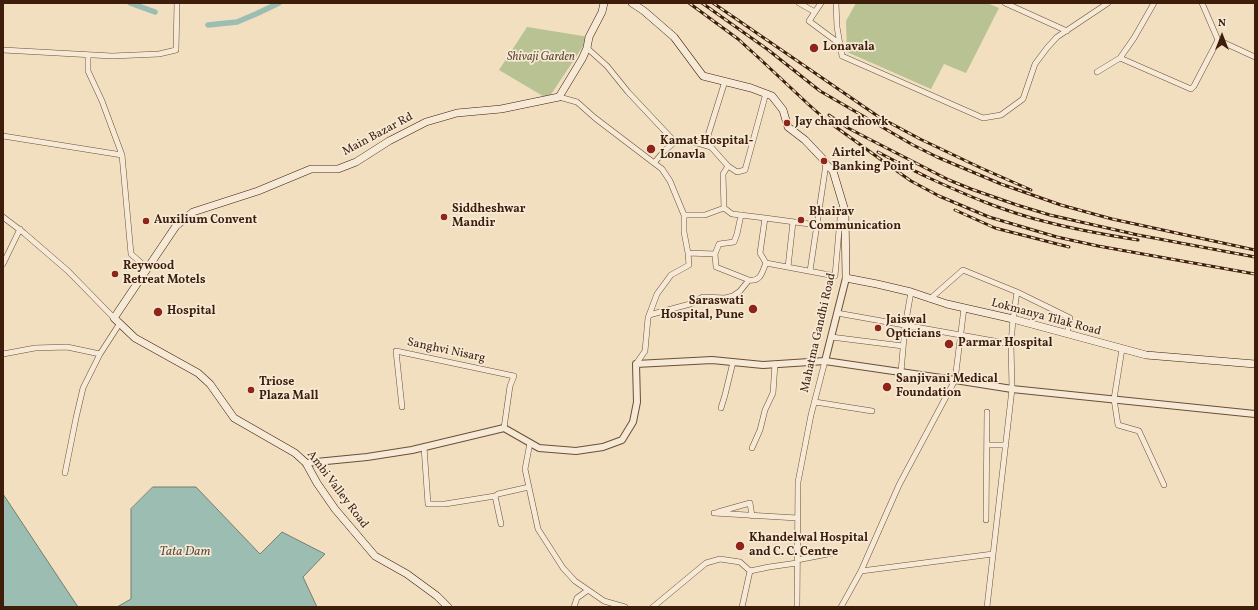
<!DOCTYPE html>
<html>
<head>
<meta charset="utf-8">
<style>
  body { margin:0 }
  #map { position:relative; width:1258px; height:610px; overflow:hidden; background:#f1dfc0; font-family:Vollkorn,serif }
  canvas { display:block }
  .frame { position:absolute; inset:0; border:4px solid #3e1d0b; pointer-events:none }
  .north { position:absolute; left:1202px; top:16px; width:40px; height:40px; -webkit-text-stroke:3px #f6ead6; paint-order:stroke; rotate:0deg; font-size:11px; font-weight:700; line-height:16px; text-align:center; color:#3e1d0b }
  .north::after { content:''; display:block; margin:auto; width:14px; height:18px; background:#3e1d0b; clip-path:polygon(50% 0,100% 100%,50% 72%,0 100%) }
</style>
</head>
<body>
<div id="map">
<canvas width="1258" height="610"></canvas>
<div class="frame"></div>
<div class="north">N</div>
</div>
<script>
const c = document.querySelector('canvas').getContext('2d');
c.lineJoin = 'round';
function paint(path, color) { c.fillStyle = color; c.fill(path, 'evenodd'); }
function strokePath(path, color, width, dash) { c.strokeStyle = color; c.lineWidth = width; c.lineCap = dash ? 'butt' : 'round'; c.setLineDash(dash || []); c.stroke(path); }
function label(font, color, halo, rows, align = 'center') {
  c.font = font + ' Vollkorn,serif'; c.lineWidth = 3.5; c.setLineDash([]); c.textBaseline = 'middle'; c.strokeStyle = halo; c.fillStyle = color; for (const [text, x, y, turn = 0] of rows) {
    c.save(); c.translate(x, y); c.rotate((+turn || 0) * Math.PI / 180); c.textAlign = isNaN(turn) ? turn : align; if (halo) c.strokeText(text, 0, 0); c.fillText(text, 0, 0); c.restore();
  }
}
const green = new Path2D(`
  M856 3H987L999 8 966 73 944 64 931 89 847 52 846 21Z
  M527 27 589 37 548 99 499 70Z`);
const water = new Path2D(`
  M153 487H196L260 554 282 532 325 554 303 577 317 607H117L131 599V509Z
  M3 494 78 607H3Z`);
const canal = new Path2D(`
  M130 3 155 12
  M208 25 237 22 256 14 279 3`);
const minor = new Path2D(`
  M799 3 815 12
  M821 3 809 21 840 44
  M836 3 837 27 842 56 983 118 1001 115 1023 99 1035 64 1047 48 1057 37 1108 3
  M1005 3 1067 31
  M1202 3 1218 40 1255 57
  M587 48 607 66 628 92 675 142
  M3 50 112 56 159 54 176 50 177 3
  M88 55V71L102 101 122 155
  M1120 58 1191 89 1194 86 1218 40
  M1097 72 1120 58 1134 38 1154 3
  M559 97 577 102 595 118 662 169 670 181 684 215V232L688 253 689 265 671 275 657 294 648 318 645 351 636 364
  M3 136 122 155 131 254 147 268
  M705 145 725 81
  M654 163 665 150 675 142H694L711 147 728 166 723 174 724 208 705 215H684
  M728 166 737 172 745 170 766 93
  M724 208 732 214 765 218
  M3 217 24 233 68 271 114 318
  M688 253 715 254 716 267 749 280
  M715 254 719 244 734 242 737 234 741 215
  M766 263 760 253 765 218 839 228
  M3 264 20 229
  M788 267 793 222
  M810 271 826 164
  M930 299 963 270 1017 292 1070 318 1067 334
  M837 313 1011 344
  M649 315 690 304 703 297 725 298 733 296 740 291 749 280C761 282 762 272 766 263L835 276 840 219 845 211
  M831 337 903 346
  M1122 349 1114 399 1118 425 1139 431 1164 485
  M3 354 35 348 67 347 100 354 120 323
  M901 372 905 326 911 292
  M815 402 872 411
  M402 407 396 351 514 376 510 386 504 428
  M721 408 725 395 733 362
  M530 443 525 469 538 529 563 568 575 581 604 601 625 607
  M987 445H1006
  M424 447 428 504H445L495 496 498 494 529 487
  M752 448 760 430 765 410 773 393 775 364
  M65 473 76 418 83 388 100 354
  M495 496 501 524
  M718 512 750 503 752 516
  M714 513 797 518
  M986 520 987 412
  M797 560 833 553
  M861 571 993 554
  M574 607 577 598 588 590
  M653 607 706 563 720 559 740 562 750 571 769 567 797 563
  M742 607 750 571
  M797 607 798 482 811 415 825 361
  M841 607 861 571 899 485 955 380 964 308
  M987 607 1012 389 1011 344 1013 319 1017 292`);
const tertiary = new Path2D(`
  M825 361 846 278
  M306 463 367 457 412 450 504 428 539 448 576 451 603 447 622 440 633 422 637 402 636 364 712 360 763 365 825 361 955 380 1012 389 1255 414`);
const secondary = new Path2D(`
  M632 3 644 11 674 37 703 76 751 88 772 96 783 110 788 127 805 140 822 158 826 164 833 171 845 211 846 278 877 284 911 292 947 304 1013 319 1146 355 1255 364
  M448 607 437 596 407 574 375 556 335 509 317 483 306 463 295 453 234 418 210 384 198 373 135 338 114 318 176 226 193 212 258 191 311 169H338L356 162 389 141 426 122 457 113 501 109 559 97 582 59 587 48 589 37 602 12 604 3`);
const rail = new Path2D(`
  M689 3 738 39 760 59 808 104 826 120 887 164 911 181 939 196 989 217 1057 237 1098 246 1255 274
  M702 3 767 49 820 91 913 145 937 157 1001 184 1061 205 1112 219 1255 250
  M713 3 879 117 920 139 981 168 1031 190
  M829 115 848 128 869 139 949 180 971 189 1017 205 1050 215 1138 235 1255 257
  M878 152C894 161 911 169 927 177 966 195 1005 212 1047 222 1077 230 1107 235 1138 240
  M955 210 995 228 1069 247`);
const markers = [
  [814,48,5,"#8f2418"],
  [787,123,4,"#8f2418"],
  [651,149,5,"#8f2418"],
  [824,161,4,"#8f2418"],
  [444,217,4,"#8f2418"],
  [801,220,4,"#8f2418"],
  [146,221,4,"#8f2418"],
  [115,274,4,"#8f2418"],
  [753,309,5,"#8f2418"],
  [158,312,5,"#8f2418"],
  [878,328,4,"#8f2418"],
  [949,344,5,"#8f2418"],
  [887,387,5,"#8f2418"],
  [251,390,4,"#8f2418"],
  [740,546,5,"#8f2418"]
];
const poiNames = [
  ["Lonavala",823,48],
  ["Jay chand chowk",795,123],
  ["Kamat Hospital-",660,142],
  ["Lonavla",660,156],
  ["Airtel",832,154],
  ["Banking Point",832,168],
  ["Siddheshwar",452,210],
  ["Mandir",452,224],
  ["Bhairav",809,213],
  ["Communication",809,227],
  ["Auxilium Convent",154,221],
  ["Reywood",123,267],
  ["Retreat Motels",123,281],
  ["Saraswati",744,302,"right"],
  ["Hospital, Pune",744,316,"right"],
  ["Hospital",167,312],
  ["Jaiswal",886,321],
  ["Opticians",886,335],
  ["Parmar Hospital",958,344],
  ["Sanjivani Medical",896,380],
  ["Foundation",896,394],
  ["Triose",259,383],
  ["Plaza Mall",259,397],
  ["Khandelwal Hospital",749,539],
  ["and C. C. Centre",749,553]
];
const parkNames = [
  ["Shivaji Garden",541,58]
];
const streetNames = [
  ["Main Bazar Rd",378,135,-28],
  ["Lokmanya Tilak Road",1046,318,15],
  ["Mahatma Gandhi Road",819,333,-77],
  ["Sanghvi Nisarg",446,351,12],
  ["Ambi Valley Road",337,490,53]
];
const waterNames = [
  ["Tata Dam",185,553]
];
paint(green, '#b8c293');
paint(water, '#9bbdb2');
strokePath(water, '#767d6f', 1);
strokePath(canal, '#9bbdb2', 5.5);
strokePath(minor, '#6b4e38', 6);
strokePath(tertiary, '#6b4e38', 8);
strokePath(secondary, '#3e1d0b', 8);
strokePath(minor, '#f6ead6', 5);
strokePath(tertiary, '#f6ead6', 6);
strokePath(secondary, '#f6ead6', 7);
strokePath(rail, '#3e1d0b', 3);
strokePath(rail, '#f6ead6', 1.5, [4.5]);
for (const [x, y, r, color] of markers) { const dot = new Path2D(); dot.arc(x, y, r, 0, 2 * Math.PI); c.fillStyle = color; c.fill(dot); strokePath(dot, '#f6ead6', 1.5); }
label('bold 12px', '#3e1d0b', '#f6ead6', poiNames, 'left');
label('italic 12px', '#634f34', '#f6ead6', parkNames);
label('12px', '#3e1d0b', '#f6ead6', streetNames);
label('italic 13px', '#5a4d3d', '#f6ead6', waterNames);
</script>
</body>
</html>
